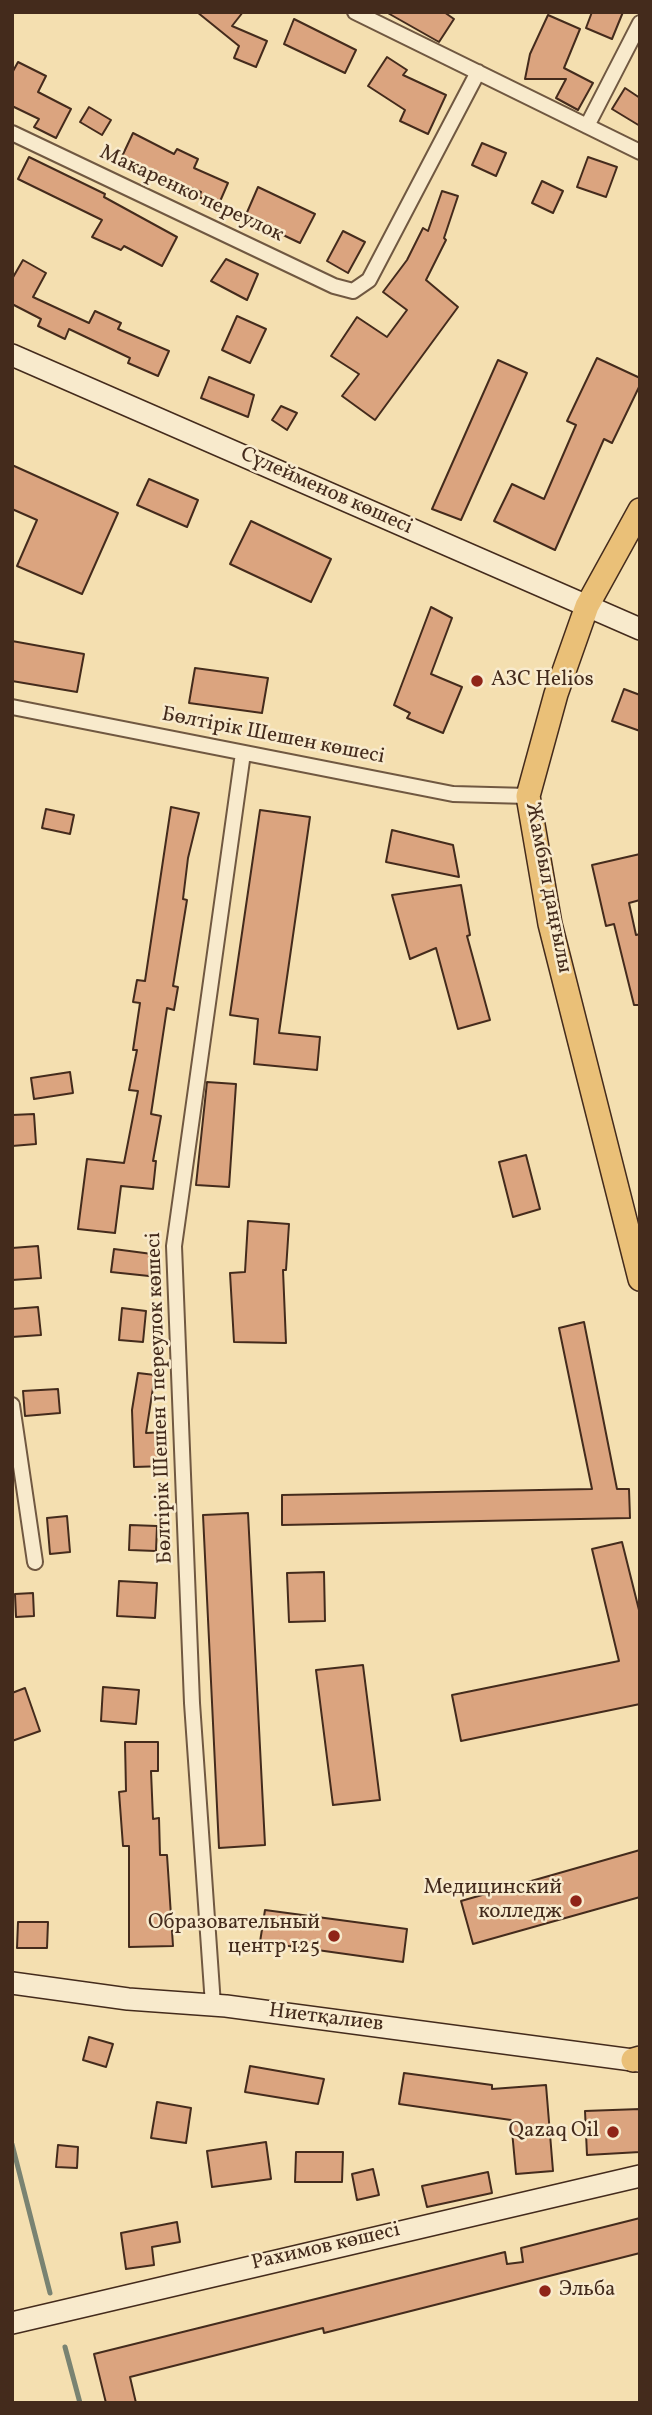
<!DOCTYPE html>
<html>
<head>
<meta charset="utf-8">
<style>
  body { margin:0 }
  #map { position:relative; width:652px; height:2415px; overflow:hidden; background:#f4dfb0; font-family:Vollkorn,serif }
  canvas { display:block }
  .frame { position:absolute; inset:0; border:14px solid #442b1c; pointer-events:none }
</style>
</head>
<body>
<div id="map">
<canvas width="652" height="2415"></canvas>
<div class="frame"></div>
</div>
<script>
const c = document.querySelector('canvas').getContext('2d');
c.lineJoin = 'round';
function strokePath(path, color, width, dash) { c.strokeStyle = color; c.lineWidth = width; c.lineCap = dash ? 'butt' : 'round'; c.setLineDash(dash || []); c.stroke(path); }
function paint(path, color) { c.fillStyle = color; c.fill(path, 'evenodd'); }
function label(font, color, halo, rows, align = 'center') {
  c.font = font + ' Vollkorn,serif'; c.lineWidth = 5; c.setLineDash([]); c.textBaseline = 'middle'; c.strokeStyle = halo; c.fillStyle = color; for (const [text, x, y, turn = 0] of rows) {
    c.save(); c.translate(x, y); c.rotate((+turn || 0) * Math.PI / 180); c.textAlign = isNaN(turn) ? turn : align; if (halo) c.strokeText(text, 0, 0); c.fillText(text, 0, 0); c.restore();
  }
}
const stream = new Path2D(`
  M12 2144 50 2293
  M65 2347 80 2403`);
const building = new Path2D(`
  M197 12H243L232 26 267 41 256 67 234 58 239 46Z
  M386 12H444L454 19 439 42Z
  M592 12H623L612 39 586 28Z
  M548 15 580 29 564 68 593 83 578 110 556 98 566 79H525L530 54Z
  M294 19 356 50 345 73 284 44Z
  M387 57 407 70 403 75 446 95 428 134 400 121 405 110 368 86Z
  M18 62 46 76 38 92 71 109 56 138 34 127 39 119 12 106V73Z
  M625 88 640 98V126L612 109Z
  M89 107 111 120 102 135 80 122Z
  M133 133 174 154 177 149 198 159 194 168 228 183 218 206 199 197 201 192 139 166 136 174 118 165Z
  M482 143 506 153 496 176 472 165Z
  M29 157 105 194 104 197 177 237 162 266 124 246 121 250 92 237 102 220 18 179Z
  M588 157 617 167 606 197 577 187Z
  M542 181 563 191 553 213 532 203Z
  M258 187 315 214 300 243 245 217Z
  M442 191 458 196 444 238 446 240 426 280 458 307 375 420 342 396 359 374 331 356 357 317 387 337 407 310 383 292 407 260 423 228 428 231Z
  M343 231 365 242 348 273 327 261Z
  M226 259 258 274 247 300 211 281Z
  M23 260 46 273 33 297 89 323 95 311 121 323 118 329 169 351 158 376 128 363 130 358 69 329 65 339 38 326 41 319 12 304V279Z
  M237 316 266 329 250 363 222 350Z
  M597 358 640 378V385L612 443 604 439 555 550 494 521 512 484 544 499 576 425 567 421Z
  M498 360 527 373 461 520 432 509Z
  M209 377 254 395 248 417 201 398Z
  M281 406 297 413 287 430 272 420Z
  M12 465 118 513 82 594 17 566 37 520 12 509Z
  M149 479 198 500 187 527 137 505Z
  M251 521 331 559 311 602 230 564Z
  M431 607 452 618 431 674 462 687 443 733 407 718 410 713 394 705Z
  M12 641 84 654 77 692 12 681Z
  M195 668 268 678 262 713 189 703Z
  M624 689 640 695V731L612 721Z
  M171 807 199 813 188 858 183 899 187 900 173 986 178 987 174 1010 167 1008 151 1114 161 1116 153 1161H156L153 1189 121 1186 115 1233 78 1229 87 1159 124 1163 138 1091 129 1090 137 1050H133L140 1003 133 1002 137 980 145 981Z
  M46 809 74 815 70 834 42 828Z
  M260 810 310 817 279 1033 320 1037 317 1070 254 1064 258 1019 230 1015Z
  M392 830 453 845 459 877 386 862Z
  M640 854V900L629 903 636 935 640 934V1005H634L614 924 606 926 592 865Z
  M461 885 470 935 467 936 490 1020 458 1029 436 948 410 959 392 895Z
  M70 1072 73 1093 34 1099 31 1078Z
  M207 1082 236 1084 229 1187 196 1185Z
  M34 1114 36 1144 12 1146V1115Z
  M526 1155 540 1209 513 1217 499 1162Z
  M248 1221 289 1224 286 1270H283L286 1343 234 1342 230 1273 245 1272Z
  M38 1246 41 1278 12 1280V1248Z
  M114 1249 152 1254 149 1276 111 1272Z
  M38 1307 41 1335 12 1337V1309Z
  M122 1308 146 1311 143 1342 119 1340Z
  M584 1322 617 1489H629L630 1518 282 1525V1495L592 1489 559 1328Z
  M138 1373 155 1375 146 1433 165 1432 166 1466 134 1467 132 1410Z
  M58 1389 60 1413 25 1416 23 1391Z
  M248 1513 265 1845 219 1848 203 1515Z
  M67 1516 70 1552 50 1554 47 1518Z
  M130 1525 157 1526 156 1551 129 1550Z
  M622 1542 640 1614V1704L461 1741 452 1695 619 1661 592 1549Z
  M324 1572 325 1621 289 1622 287 1573Z
  M119 1581 157 1583 155 1618 117 1616Z
  M33 1593 34 1616 16 1617 15 1594Z
  M363 1665 380 1800 333 1805 316 1670Z
  M103 1687 139 1690 136 1724 101 1721Z
  M25 1688 40 1731 12 1741V1693Z
  M125 1742H158V1771H151L153 1819 159 1818 160 1855H167L173 1946 129 1947V1846H123L119 1792 126 1791Z
  M640 1850V1897L473 1944 461 1901Z
  M265 1910 407 1929 403 1962 260 1942Z
  M18 1922H48L47 1948H17Z
  M89 2037 113 2044 106 2067 83 2060Z
  M250 2066 324 2079 318 2104 245 2092Z
  M404 2073 492 2085V2089L546 2085 553 2171 516 2174 511 2120 399 2104Z
  M157 2102 191 2108 186 2143 151 2138Z
  M640 2109V2152L587 2155 585 2111Z
  M266 2142 271 2179 212 2187 207 2151Z
  M58 2145 78 2147 77 2168 56 2167Z
  M296 2152H343L342 2182H295Z
  M373 2169 379 2195 357 2200 352 2174Z
  M488 2172 492 2193 427 2207 422 2186Z
  M640 2218V2253L324 2333 323 2328 130 2377 136 2403H106L94 2354 505 2252 507 2264 523 2262 521 2248Z
  M177 2222 180 2242 152 2247 154 2265 126 2269 121 2233Z`);
const street = new Path2D(`
  M355 12 640 152
  M587 126 640 23
  M12 133 334 286 353 291 369 280 478 72
  M12 707 453 794 528 796
  M12 1405 35 1562
  M213 2005 192 1703 174 1246 243 753`);
const secondary = new Path2D(`
  M12 355 640 629
  M12 1983 128 1999 226 2006 640 2061
  M12 2323 640 2176`);
const primary = new Path2D(`
  M640 510 587 606 556 694 528 796 550 924 640 1279
  M633 2060 640 2058`);
const markers = [
  [477,681,7,"#8f2418"],
  [576,1901,7,"#8f2418"],
  [334,1936,7,"#8f2418"],
  [613,2132,7,"#8f2418"],
  [545,2291,7,"#8f2418"]
];
const streetNames = [
  ["Макаренко переулок",191,195,25],
  ["Сүлейменов көшесі",326,492,24],
  ["Бөлтірік Шешен көшесі",273,737,11],
  ["Жамбыл даңғылы",547,888,79],
  ["Бөлтірік Шешен 1 переулок көшесі",161,1398,-92],
  ["Ниетқалиев",326,2019,7],
  ["Рахимов көшесі",326,2248,-13]
];
const poiNames = [
  ["АЗС Helios",491,681,"left"],
  ["Медицинский",562,1889],
  ["колледж",562,1913],
  ["Образовательный",320,1924],
  ["центр 125",320,1948],
  ["Qazaq Oil",599,2132],
  ["Эльба",559,2291,"left"]
];
strokePath(stream, '#798372', 5);
paint(building, '#dba47f');
strokePath(building, '#442b1c', 2);
strokePath(street, '#705841', 18);
strokePath(secondary, '#442b1c', 24);
strokePath(primary, '#442b1c', 26);
strokePath(street, '#f8eacc', 14);
strokePath(secondary, '#f8eacc', 21);
strokePath(primary, '#eac078', 23);
for (const [x, y, r, color] of markers) { const dot = new Path2D(); dot.arc(x, y, r, 0, 2 * Math.PI); c.fillStyle = color; c.fill(dot); strokePath(dot, '#f8eacc', 2.5); }
label('21px', '#442b1c', '#f8eacc', streetNames);
label('21px', '#442b1c', '#f8eacc', poiNames, 'right');
</script>
</body>
</html>
